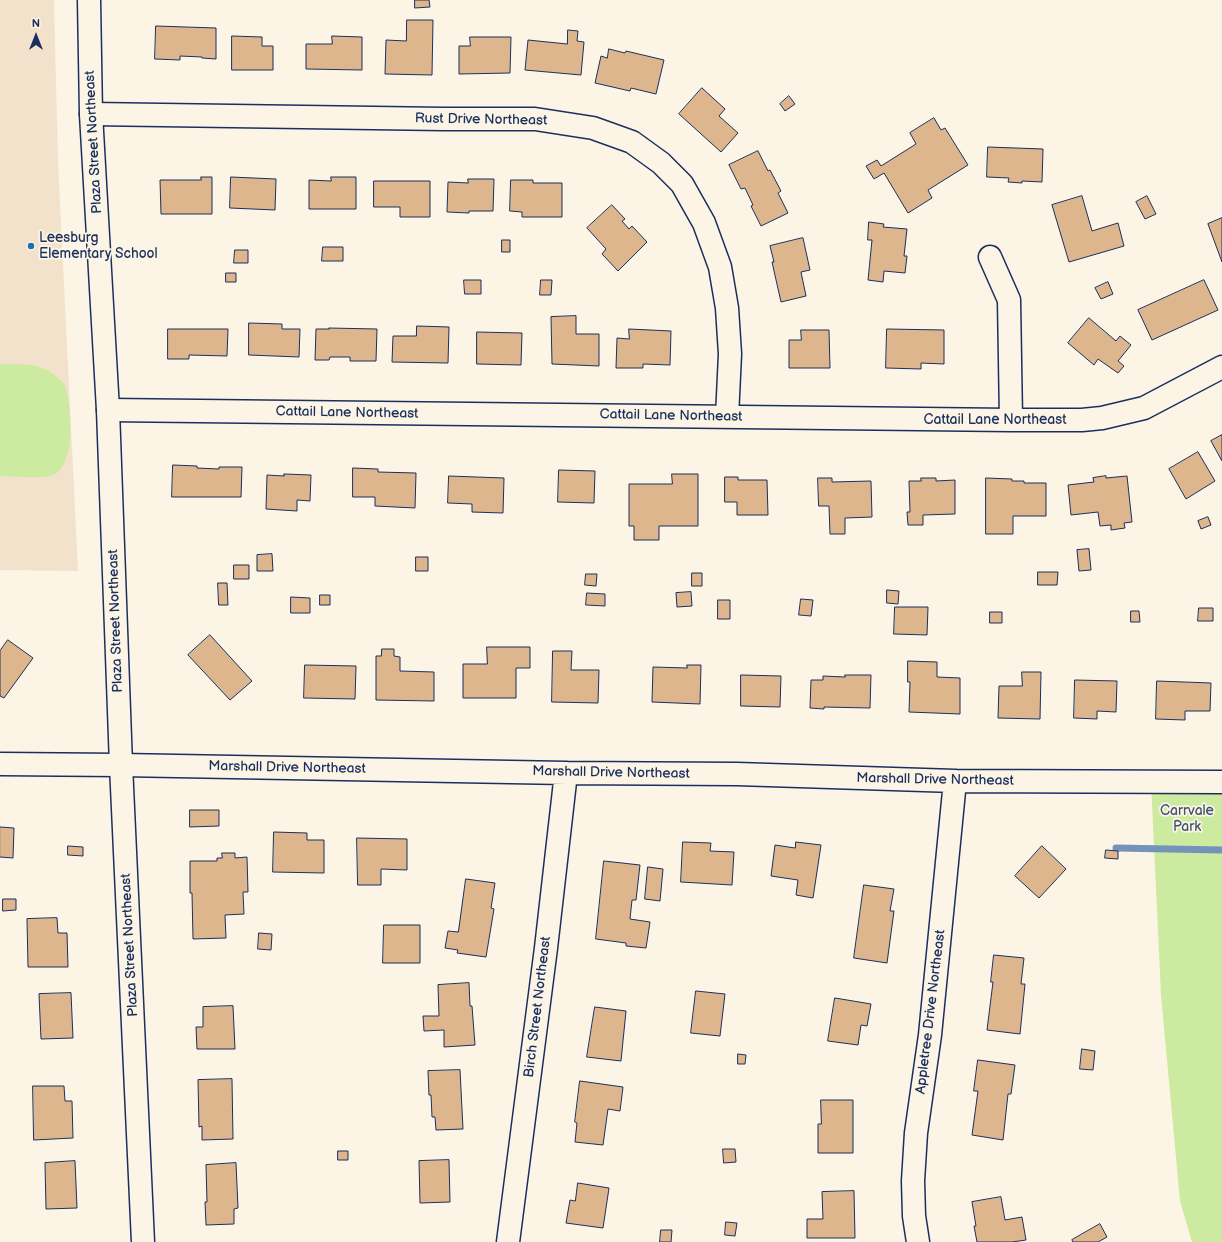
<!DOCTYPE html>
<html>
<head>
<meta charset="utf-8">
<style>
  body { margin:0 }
  #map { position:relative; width:1222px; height:1242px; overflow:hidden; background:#fcf5e5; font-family:"Balsamiq Sans",sans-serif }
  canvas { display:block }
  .north { position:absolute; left:16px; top:16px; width:40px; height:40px; -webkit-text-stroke:3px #fcf5e5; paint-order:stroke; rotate:0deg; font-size:11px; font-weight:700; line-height:16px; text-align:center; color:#1b2f5e }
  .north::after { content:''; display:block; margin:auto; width:14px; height:18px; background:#1b2f5e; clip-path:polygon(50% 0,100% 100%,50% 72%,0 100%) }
</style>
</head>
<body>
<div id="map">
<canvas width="1222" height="1242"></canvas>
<div class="north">N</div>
</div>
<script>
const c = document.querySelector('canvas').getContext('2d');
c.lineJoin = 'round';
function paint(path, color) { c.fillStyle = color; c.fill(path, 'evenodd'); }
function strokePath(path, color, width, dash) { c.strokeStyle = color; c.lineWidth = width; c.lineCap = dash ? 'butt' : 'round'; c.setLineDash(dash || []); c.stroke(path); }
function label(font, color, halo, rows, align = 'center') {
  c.font = font + ' "Balsamiq Sans",sans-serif'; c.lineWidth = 3.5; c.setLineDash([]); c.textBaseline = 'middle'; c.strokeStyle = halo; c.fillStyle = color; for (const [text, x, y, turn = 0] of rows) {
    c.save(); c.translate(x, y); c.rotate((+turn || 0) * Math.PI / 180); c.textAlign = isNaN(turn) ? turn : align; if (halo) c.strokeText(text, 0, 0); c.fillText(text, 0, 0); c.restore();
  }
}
const built = new Path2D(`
  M0 0H54L58 162 78 571 0 570Z`);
const green = new Path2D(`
  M0 364C20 365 39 361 55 376 58 378 62 381 64 384 69 393 72 431 70 442 69 452 64 469 55 474 44 480 13 476 0 476Z
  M1151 782 1222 784V1242H1192L1180 1201 1161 995Z`);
const stream = new Path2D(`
  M1116 848 1222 850`);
const building = new Path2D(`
  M415 0H429L430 7 415 8Z
  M407 20H433L432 75 385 74 386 40 406 41Z
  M156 26 216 28V59L202 58V57L180 56V60L155 59Z
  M568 30 578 31 577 41 584 42 581 75 525 70 528 40 567 44Z
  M232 36 262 37V46H273V70H232Z
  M332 36 362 37V70L306 69V44H332Z
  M470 37H511L510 73 459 74V46H470Z
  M609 49 625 53 626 51 664 60 656 94 631 88 630 91 595 83 601 56 607 58Z
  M702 88 725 109 719 116 738 133 721 152 679 114Z
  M789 96 795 104 785 111 780 104Z
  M934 118 941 130 945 128 968 165 928 190 932 198 908 213 884 173 874 179 866 166 877 160 881 166 916 144 910 133Z
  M988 147 1043 149 1042 182 1022 181V183L1008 182 1009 178 987 177Z
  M758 151 768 171 770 170 781 191 778 193 788 213 761 226 751 206 753 205 745 188 741 189 729 165Z
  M201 177H212V214H161L160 180H201Z
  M231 177 276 179 275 210 230 208Z
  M331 177H356V209H309V180L331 181Z
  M468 179H494L493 211H469V213L447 212 448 182 468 183Z
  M511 180H533V183H562V217H522V212L510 211Z
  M374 181H430V217H400V207H374Z
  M1082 196 1092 231 1118 223 1124 246 1069 262 1052 205Z
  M1147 196 1156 214 1145 219 1136 202Z
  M612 205 625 219 622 221 629 229 632 226 647 242 618 271 602 254 606 249 587 228Z
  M1222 218V262L1208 224Z
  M869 222 884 224 883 227 907 229 904 256H907L905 273 884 271 883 282 868 280 872 240H868Z
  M803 238 810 270 801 272 806 296 781 302 772 262H774L770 246Z
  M502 240H510V252H502Z
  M323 247H343V261H322Z
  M235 250H248V263H234Z
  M226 273H236V282H226Z
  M464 280H481V294H465Z
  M541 280H552L551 295H540Z
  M1204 280 1218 310 1152 340 1138 310Z
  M1108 282 1113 294 1101 299 1095 288Z
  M576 316V334H599V366L552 364 551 317Z
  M1089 318 1116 341 1120 336 1131 345 1118 361 1124 366 1118 373 1098 359 1094 365 1068 343Z
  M249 323 282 324V329H300L299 357 249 355Z
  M417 326 449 327 448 363 392 362 393 336H416Z
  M329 328 377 329 376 361H350V357H330L329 360H315L316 329H329Z
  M168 329H228L227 356 189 355V359H168Z
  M629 329 671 331 670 365 643 364V368H616L617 338 629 339Z
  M887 329 944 330V364L921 363V369L886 368Z
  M801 330H829L830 368H789V340H801Z
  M477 332 522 333 521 365 477 364Z
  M1222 435V461L1211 441Z
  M1198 452 1215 481 1186 499 1169 469Z
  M173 465 197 466V468L219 469V467H242L241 497H172Z
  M353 468 378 469V472L416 473 415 508 375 506V497H353Z
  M559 470 595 471 594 503 558 502Z
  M284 474 311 475 310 501 297 500V511L266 509 267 475 284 476Z
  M672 474H698V526H659V540H634V526H629V484H672Z
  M449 476 504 478 503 513 472 512V504L448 503Z
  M1106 476V478L1127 476 1132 522 1124 523 1125 528 1111 530V525L1100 526 1098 512 1071 515 1068 485 1094 482 1093 478Z
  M725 477H738V480H767L768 515H737V502H725Z
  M818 478H832V482L871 481 872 517 845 518V534H830L829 506H819Z
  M921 478H936V481L955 480V514L923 515V525H908L907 512H910L909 481H921Z
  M986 478 1012 479V481H1024V483H1046V516H1013V534H986Z
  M1208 517 1211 525 1201 529 1198 521Z
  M1089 549 1091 570 1079 571 1077 550Z
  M272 554 273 571H257V555Z
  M416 557H428V571H416Z
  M234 565H249V579H234Z
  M1038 572H1058L1057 585H1038Z
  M692 573H702V586H692Z
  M586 574H597L596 586 585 585Z
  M218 583H227L228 605H219Z
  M887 590 899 591 898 604 887 603Z
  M691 592 692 606 677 607 676 593Z
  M587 593 605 594V606L586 605Z
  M320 595H330V605H320Z
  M291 597 310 598V613H291Z
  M801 599 813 600 811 616 799 615Z
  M718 600H730V619H718Z
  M895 607H928L927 635 894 634Z
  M1199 608H1213V621H1198Z
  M1131 611H1139L1140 622H1131Z
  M990 612H1002V623H990Z
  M210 635 252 681 230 700 188 655Z
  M8 640 33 658 4 698 0 696V651Z
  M487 647H530V668H516V698H463V664H487Z
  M382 649H394V656L400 657V671L434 672V701L376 700V656H381Z
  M553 651H572L571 670H599L598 703 552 702Z
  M908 661 937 662V677L960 678V714L909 712 910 682H908Z
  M305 665 356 666 355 699 304 698Z
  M687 665H701L700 704 652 702 653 667 687 668Z
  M1022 672H1041L1040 719 998 718 999 686H1022Z
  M741 675 781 676 780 707 741 706Z
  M845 675H871L870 708 824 707V709L810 708 811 680H823V676L845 677Z
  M1075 680 1117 681 1116 712 1097 711V719L1074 718Z
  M1157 681 1211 683 1210 711H1185V720L1156 719Z
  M190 810H219V826L190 827Z
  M0 827 14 828 13 858 0 857Z
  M274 832 307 833V840H324V873L273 872Z
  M357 838 407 839V870L381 869V885H358Z
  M683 842 711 843 710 851 734 852 732 885 681 882Z
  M796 842 821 845 813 898 796 895 798 880 771 876 775 845 795 848Z
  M68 846 83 847V856L68 855Z
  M1042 846 1066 869 1039 898 1015 876Z
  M1106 850 1118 851V859L1105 858Z
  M222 853H235V858L247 857 248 892H243L244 914 225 915 226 938 193 939 192 893H190V861H217V858H222Z
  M604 861 640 865 636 900H632L630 919 650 922 646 948 626 946V943L596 939Z
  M648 867 663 869 660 901 645 899Z
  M466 879 495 883 491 908 494 909 486 957 457 953 458 950 445 948 448 931 458 932Z
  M864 885 894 889 890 911H894L887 963 854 958Z
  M3 899H16V910L3 911Z
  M57 918 58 933H67L68 967H28L27 919Z
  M384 925H420V963H383Z
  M259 933 272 934 271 950 258 949Z
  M994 955 1024 958 1021 984H1025L1020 1034 987 1030 993 982H991Z
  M469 983 470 1006H472L475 1045 444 1047V1030L424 1031 423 1016H439L438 985Z
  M696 991 725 994 720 1036 691 1033Z
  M71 993 73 1038 41 1039 39 994Z
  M835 998 871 1004 867 1026 861 1025 858 1045 828 1041Z
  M233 1006 235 1049H197L196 1027H203V1007Z
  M595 1007 626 1011 621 1061 587 1057Z
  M1082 1049 1095 1051 1093 1070 1080 1069Z
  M738 1054 746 1055 745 1064H738Z
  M978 1060 1015 1065 1011 1094H1008L1003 1140 972 1135 978 1091H974Z
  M460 1070 463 1129 436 1130 435 1117H432L431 1095H429L428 1071Z
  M232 1079 233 1139 202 1140V1126L199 1127 198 1080Z
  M580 1081 623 1087 620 1111 608 1109 603 1145 575 1142 577 1123 575 1122Z
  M33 1086H64L65 1101H72L73 1138 34 1140Z
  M821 1100H853V1153H818V1124H821Z
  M723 1149H735L736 1162 724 1163Z
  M338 1151H348V1160H338Z
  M449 1160 450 1202 420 1203 419 1161Z
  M75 1161 77 1208 46 1209 45 1163Z
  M236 1163 238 1208 234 1209V1224L206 1225 205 1202H207L206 1165Z
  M578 1183 609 1188 603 1228 566 1223 570 1200 575 1201Z
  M854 1191 855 1238H807V1219H823L822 1192Z
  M1001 1197 1005 1220 1022 1217 1026 1240 1012 1242H977L974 1226H976L972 1202Z
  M726 1222 737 1223 735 1236 725 1235Z
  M1100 1224 1107 1237 1098 1242H1073L1072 1240Z
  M661 1230H672L671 1242H660Z`);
const minor = new Path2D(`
  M91 114 444 119H535L593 128 632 142 661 163 682 184 704 223 720 267 727 308 730 354 727 417
  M990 257 1009 300 1011 420
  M108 410 1011 420H1082L1102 418 1144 408 1222 367
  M121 765 566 773 737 774 955 781 1222 782
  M508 1242 546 948 566 773
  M918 1242 914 1216 913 1181 916 1133 930 1035 955 781`);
const tertiary = new Path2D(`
  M0 764 121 765`);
const secondary = new Path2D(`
  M89 0 91 114 108 410 121 765 143 1242`);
const markers = [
  [31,246,4,"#1f6fb2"]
];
const streetNames = [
  ["Rust Drive Northeast",481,120,1],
  ["Plaza Street Northeast",94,142,-93],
  ["Cattail Lane Northeast",347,413,1],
  ["Cattail Lane Northeast",671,416,1],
  ["Cattail Lane Northeast",995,420],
  ["Plaza Street Northeast",116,621,-92],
  ["Marshall Drive Northeast",287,768,1],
  ["Marshall Drive Northeast",611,773,1],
  ["Marshall Drive Northeast",935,780,1],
  ["Plaza Street Northeast",130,945,-93],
  ["Birch Street Northeast",538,1007,-83],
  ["Appletree Drive Northeast",931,1012,-83]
];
const poiNames = [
  ["Leesburg",39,238],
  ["Elementary School",39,254]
];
const parkNames = [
  ["Carrvale",1187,811],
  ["Park",1187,827]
];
paint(built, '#f3e2cb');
paint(green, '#cdeaa1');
strokePath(stream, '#7393ba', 7);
paint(building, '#ddb68e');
strokePath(building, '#1b2f5e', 1);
strokePath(minor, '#1b2f5e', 25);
strokePath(tertiary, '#1b2f5e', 25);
strokePath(secondary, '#1b2f5e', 25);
strokePath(minor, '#fcf5e5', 22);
strokePath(tertiary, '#fcf5e5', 22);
strokePath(secondary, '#fcf5e5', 22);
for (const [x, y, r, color] of markers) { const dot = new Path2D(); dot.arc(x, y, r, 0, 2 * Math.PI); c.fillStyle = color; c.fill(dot); strokePath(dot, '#fcf5e5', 1.5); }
label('14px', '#1b2f5e', '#fcf5e5', streetNames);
label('14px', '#1b2f5e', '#fcf5e5', poiNames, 'left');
label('14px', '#3f546b', '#fcf5e5', parkNames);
</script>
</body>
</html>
